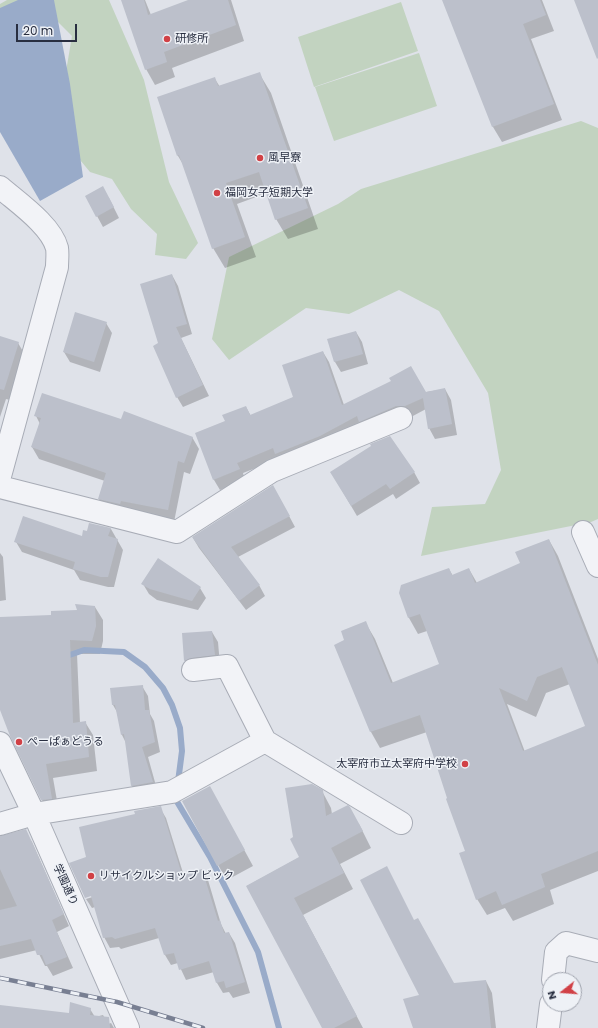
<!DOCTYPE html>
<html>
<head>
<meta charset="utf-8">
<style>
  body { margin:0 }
  #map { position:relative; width:598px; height:1028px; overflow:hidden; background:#dfe2e9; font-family:Poppins,sans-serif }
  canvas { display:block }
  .north { position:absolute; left:542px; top:972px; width:40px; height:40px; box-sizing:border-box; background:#eef1f6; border:1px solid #9fa3ad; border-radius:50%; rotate:253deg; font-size:11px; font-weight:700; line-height:16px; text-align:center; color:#282e40 }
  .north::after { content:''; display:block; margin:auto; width:14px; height:18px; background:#d14146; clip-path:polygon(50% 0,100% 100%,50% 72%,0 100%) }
  .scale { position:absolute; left:16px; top:24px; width:61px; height:18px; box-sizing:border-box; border:2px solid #282e40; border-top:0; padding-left:5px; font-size:12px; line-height:14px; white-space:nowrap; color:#282e40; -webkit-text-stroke:3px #eef1f6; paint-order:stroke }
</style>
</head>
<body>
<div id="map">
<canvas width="598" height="1028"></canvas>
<div class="north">N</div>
<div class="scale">20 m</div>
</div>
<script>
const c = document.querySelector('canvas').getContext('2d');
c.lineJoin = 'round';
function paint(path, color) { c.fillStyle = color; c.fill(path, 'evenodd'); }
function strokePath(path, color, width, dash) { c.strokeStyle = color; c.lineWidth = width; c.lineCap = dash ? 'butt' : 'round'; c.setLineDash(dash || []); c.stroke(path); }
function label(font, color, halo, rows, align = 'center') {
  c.font = font + ' Poppins,"Noto Sans JP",sans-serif'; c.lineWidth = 3; c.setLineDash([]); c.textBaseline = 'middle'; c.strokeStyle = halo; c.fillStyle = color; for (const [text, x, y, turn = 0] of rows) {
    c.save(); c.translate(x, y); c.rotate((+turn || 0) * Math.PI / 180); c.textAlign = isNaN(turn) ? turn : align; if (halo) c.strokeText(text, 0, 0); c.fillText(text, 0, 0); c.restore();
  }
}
const green = new Path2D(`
  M7 0H109L144 80 169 182 198 243 186 259 155 255 157 234 131 209 112 179 90 172 71 149 61 101 72 36 43 7 0 67V4Z
  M401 2 418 51 314 87 298 37Z
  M419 53 437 106 334 141 315 87Z
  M581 121 598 128V519L591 522 421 556 432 507 485 504 501 470 488 393 439 311 399 290 349 314 306 308 229 360 212 339 229 257 338 204 361 189Z`);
const water = new Path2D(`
  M18 0H54L70 84 83 177 40 201 0 132V8Z`);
const shadow = new Path2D(`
  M122 0H145L151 15 191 0H231L244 41 172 68 175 77 155 85 146 69Z
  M443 0H542L554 31 531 39 562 120 502 142 493 127Z
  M259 73 271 93 318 229 288 239 276 219 267 193 237 204 256 257 225 268 213 248 184 166 178 156 158 98 215 79 220 87Z
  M109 198 119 218 103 227 97 216Z
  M172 275 178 286 192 334 181 338 209 396 183 407 177 397Z
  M106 323 112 333 100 372 70 362 64 352Z
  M356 332 362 342 368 364 341 372 335 362 328 340Z
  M0 337 18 343 24 353 10 400 6 399 0 417Z
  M323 352 329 362 344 405 445 389 451 400 457 435 435 439 429 428 426 409 411 417 279 459 243 473 245 480 220 490 214 480 197 434 226 422 246 407 251 416 294 397Z
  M36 416 122 420 192 437 199 449 190 474 184 472 174 522 105 510 99 499 105 481 39 459 32 447 40 424Z
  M414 472 420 483 396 499 393 494 357 516 337 482Z
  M279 497 295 527 238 557 259 585 265 596 246 610 199 548 193 538Z
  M90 524 111 529 123 550 114 587H108L80 580 74 570 22 552 16 542 82 537 87 532Z
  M549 540 558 556 598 659V871L550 890 554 904 513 921 505 908 487 915 477 899 466 851 427 732 380 748 371 732 336 645 346 640 365 622 375 639 393 683 440 665 427 631 418 634 409 618 400 593 449 569 453 576 469 569 477 583 521 564ZM570 684 586 727 525 752 507 704 536 717 546 693Z
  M0 553 3 557 6 600 0 601Z
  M143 584 200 588 206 598 198 610 157 600 149 594Z
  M95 607 103 620V641L100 654H77L80 723 85 722 93 735 97 771 53 778 59 812 50 813 42 800 0 708V618L52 616Z
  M212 632 218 642 220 665 191 671 185 661 183 634Z
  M142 686 148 696 150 714 154 721 160 752 148 757 158 793 138 796 132 786 126 743 122 735 117 712 113 705Z
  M322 791 331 808 332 814 359 824 371 848 340 864 353 889 303 915 363 1028H323L247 886 300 857 294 838Z
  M218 802 253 866 227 880 218 865Z
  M160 808 166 818 184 876 202 870 208 880 221 924 226 934 229 933 235 943 250 993 233 998 229 992 223 993 217 983 214 972 186 980 178 963 171 965 165 955 159 938 121 949 119 947 110 948 104 937 95 907 92 908 86 899 96 896 87 858 136 815Z
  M25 831 32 842 69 926 57 932 73 968 53 976 47 966H45L37 950 0 959V837Z
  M414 921 454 984 486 981 492 993 496 1028H414L420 995Z
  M0 1006 70 1014 90 1009 95 1017 103 1015 108 1024 111 1023 114 1028H0Z`);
const stream = new Path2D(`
  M64 657 84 650 124 652 145 667 163 688 172 705 180 728 182 751 178 782
  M176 800 210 857 258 952 279 1028`);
const building = new Path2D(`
  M121 0H144L148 15 188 0H228L236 25 164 52 167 62 145 70Z
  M442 0H540L546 15 523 24 554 104 492 127Z
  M574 0H598V58L597 59Z
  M260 72 308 208 275 220 259 172 226 183 245 237 212 249 179 155 177 156 157 97 215 77 218 86Z
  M103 186 114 207 96 217 85 196Z
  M172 274 187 324 176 327 203 385 176 398 153 346 158 343 140 284Z
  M75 312 107 322 94 362 63 352Z
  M356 331 363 354 334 362 327 339Z
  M0 336 19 342 4 390 0 389Z
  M323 351 342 405 391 381 389 378 411 366 426 392 445 388 452 424 428 429 423 398 405 406H396L359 422 357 416 320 436 275 454 273 448 237 463 240 469 213 480 195 433 225 421 222 415 246 406 250 415 293 397 282 365Z
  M42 393 121 419 124 411 193 437 184 463 178 461 168 510 121 501 120 504 98 499 106 473 31 447 41 418 34 416Z
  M390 436 415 472 390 489 386 484 351 506 330 472 371 446 370 444Z
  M273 485 290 516 231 547 260 585 239 601 192 537Z
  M23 516 82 536 83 530 87 531 89 523 111 528 108 536 118 539 108 577H101L73 569 75 562 14 542Z
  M549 539 598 665V851L541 874 545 887 502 905 496 891 476 900 459 853 465 851 446 799 447 798 420 715 370 732 334 645 344 640 341 631 366 621 391 683 439 664 420 614 408 618 399 593 401 585 449 568 452 575 469 568 475 583 520 563 515 552ZM562 667 585 726 523 751 499 688 527 701 537 677Z
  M158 558 201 587 192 601 150 589 141 584Z
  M75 604 95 606 96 626 92 641 70 640 73 723 86 721 89 757 46 764 52 799 41 800 10 736 0 710V617L51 615V611L77 610Z
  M212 631 215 655 192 658 184 661 182 633Z
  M143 685 145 710H149L155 742 142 747 153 782 131 786 124 734 121 735 115 705H112L110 688Z
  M312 784 323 790 326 816 348 805 350 807 363 831 331 848 344 873 294 898 357 1016 334 1028H322L246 886 299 857 290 839 293 837 285 788Z
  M210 786 245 850 217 866 182 801Z
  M161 806 182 875 202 869 218 921 220 920 224 933 229 932 245 982 226 988 224 981 216 983 209 961 179 970 174 953 164 955 155 928 115 939 112 937 103 938 91 896 85 898 69 863 86 857 79 827 135 814 134 811Z
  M26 829 64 914 52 920 67 957 46 965 42 955H37L31 939 0 946V910L17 906 0 869V836Z
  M387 866 414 920 418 918 454 983 486 980 491 1028H413L403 999 419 995 360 880Z
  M70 1002 91 1008 90 1015 109 1017 110 1028H0V1005L69 1013Z`);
const minor = new Path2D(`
  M0 187C17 202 51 225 57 248 58 254 57 261 57 267L0 476
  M0 487 177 532 272 471 401 418
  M583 532 598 566
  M193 670 227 666 265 741 401 823
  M0 743 34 814 128 1028
  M0 824 34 814 172 792 265 741
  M553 980 556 952 566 943 598 951
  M548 1028 551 1004`);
const rail = new Path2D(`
  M0 978 117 1002 203 1028`);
const markers = [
  [167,39,4,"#d14146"],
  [260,158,4,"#d14146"],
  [217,193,4,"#d14146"],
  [19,742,4,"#d14146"],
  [465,764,4,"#d14146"],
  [91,876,4,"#d14146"]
];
const poiNames = [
  ["研修所",175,39],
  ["風早寮",268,158],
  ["福岡女子短期大学",225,193],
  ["ぺーぱぁどうる",27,742],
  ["太宰府市立太宰府中学校",457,764,"right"],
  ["リサイクルショップ ビック",99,876]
];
const streetNames = [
  ["学園通り",65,885,66]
];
paint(green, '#c2d3c0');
paint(water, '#99abc9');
paint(shadow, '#0003');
strokePath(stream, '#99abc9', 6);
paint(building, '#bcc0cb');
strokePath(minor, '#a8acb6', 24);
strokePath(minor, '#f2f3f7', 22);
strokePath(rail, '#787f92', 4.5);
strokePath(rail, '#eef1f6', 3, [9]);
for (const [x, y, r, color] of markers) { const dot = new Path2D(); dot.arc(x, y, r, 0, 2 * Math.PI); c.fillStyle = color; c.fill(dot); strokePath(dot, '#eef1f6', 1.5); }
label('11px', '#282e40', '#eef1f6', poiNames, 'left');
label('11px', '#282e40', '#eef1f6', streetNames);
</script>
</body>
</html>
